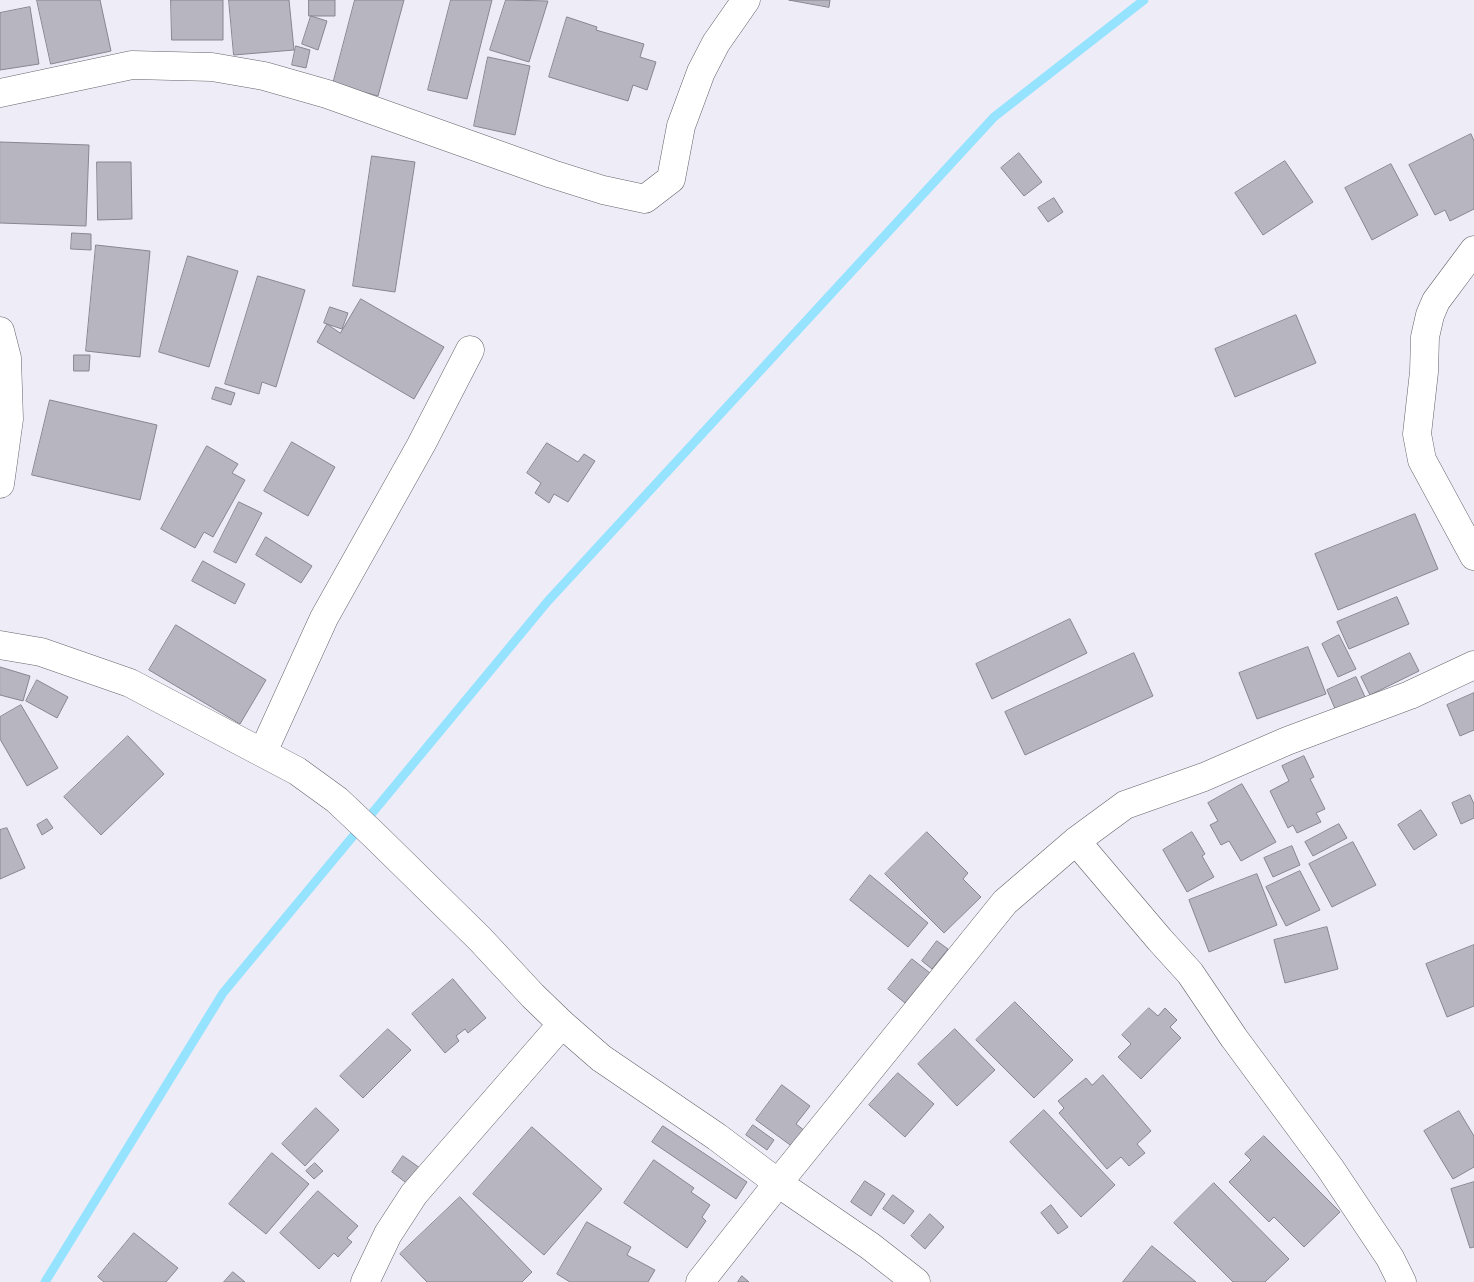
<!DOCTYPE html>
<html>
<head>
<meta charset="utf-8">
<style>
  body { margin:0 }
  canvas { display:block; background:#eeecf6 }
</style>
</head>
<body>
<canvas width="1474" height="1282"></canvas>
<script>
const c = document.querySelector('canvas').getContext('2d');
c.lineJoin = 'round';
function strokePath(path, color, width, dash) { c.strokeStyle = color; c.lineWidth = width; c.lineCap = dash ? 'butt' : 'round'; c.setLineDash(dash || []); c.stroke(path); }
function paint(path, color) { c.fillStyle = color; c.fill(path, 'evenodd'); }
const stream = new Path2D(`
  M45 1282 223 993 548 601 994 117 1144 0`);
const building = new Path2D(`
  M37 0H100L111 51 51 64Z
  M171 0H223V40H172Z
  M229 0H289L294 50 234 55Z
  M309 0H335V16H309Z
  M355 0H404L378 96 333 84Z
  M451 0H492L467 99 428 90Z
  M506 0 548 1 529 62 490 50Z
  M789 0H830L829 7Z
  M30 7 39 64 0 70V13Z
  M311 16 327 21 318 50 302 44Z
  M567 17 597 27 596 30 644 44 640 57 656 62 647 90 633 85 628 101 549 77Z
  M296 46 310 50 306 68 292 65Z
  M488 57 530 66 515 135 474 126Z
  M1471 134 1474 141V209L1450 221 1445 210 1435 215 1409 165Z
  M0 142 89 145 86 226 0 223Z
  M1019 153 1042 182 1024 196 1001 168Z
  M372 156 415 162 395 292 353 286Z
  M1285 161 1313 202 1263 235 1235 193Z
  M97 162H131L132 219 98 220Z
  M1391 164 1418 215 1372 240 1345 188Z
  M1054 198 1063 212 1048 222 1038 208Z
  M72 233 91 234V250L71 249Z
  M96 245 150 251 140 357 86 351Z
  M188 256 238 271 209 367 159 352Z
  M258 276 305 290 276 387 262 382 259 394 225 384Z
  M361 299 444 347 414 399 317 342 327 324 340 333Z
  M330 307 348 313 342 329 324 323Z
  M1296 315 1316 363 1235 397 1215 349Z
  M74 355H90L89 371H74Z
  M216 387 235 393 231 405 212 399Z
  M50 400 157 425 140 500 32 475Z
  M292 442 335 467 308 516 264 491Z
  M547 443 578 462 584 454 595 461 568 502 554 494 549 503 535 493 541 483 527 473Z
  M207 446 238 464 232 473 245 480 213 537 204 532 195 548 161 529Z
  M239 502 262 513 236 563 214 552Z
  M1415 514 1438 569 1338 610 1315 554Z
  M266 537 312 566 301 583 256 555Z
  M203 561 245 584 235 604 192 581Z
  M1397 597 1409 624 1349 649 1337 622Z
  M1070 619 1087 653 992 699 976 664Z
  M176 625 266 680 240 724 149 670Z
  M1339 635 1356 669 1338 677 1322 644Z
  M1308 647 1326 694 1257 719 1239 673Z
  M1134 653 1153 696 1025 755 1005 712Z
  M1410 653 1419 671 1370 695 1361 677Z
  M0 667 30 676 23 701 0 695Z
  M1356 677 1366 699 1336 711 1327 690Z
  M37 680 68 697 57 718 26 701Z
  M1474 693V730L1460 736 1447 705Z
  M21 705 58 768 27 786 0 739V717Z
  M128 736 164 774 101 835 64 797Z
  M1304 756 1314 777 1310 779 1325 809 1316 813 1321 822 1297 833 1293 825 1288 828 1270 791 1289 781 1282 766Z
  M1242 784 1276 842 1241 861 1229 841 1221 845 1210 825 1218 821 1208 803Z
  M1470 795 1474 804V818L1461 824 1452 803Z
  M1421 810 1437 835 1414 850 1398 825Z
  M47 819 53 828 42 835 37 825Z
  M1339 824 1347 838 1313 856 1305 842Z
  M7 828 25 868 0 879V830Z
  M927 832 968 873 963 879 981 897 944 933 885 874Z
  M1192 832 1205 854 1202 856 1214 877 1187 892 1163 850Z
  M1353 842 1376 885 1332 907 1309 864Z
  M1292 846 1300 865 1273 877 1264 858Z
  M1300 871 1320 910 1286 926 1266 887Z
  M1257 874 1277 925 1209 952 1189 900Z
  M870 875 928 923 908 947 850 900Z
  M1327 927 1338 969 1285 983 1274 940Z
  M937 941 948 949 932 969 922 961Z
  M1474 945V1006L1447 1017 1426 964Z
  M912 959 930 973 905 1003 888 989Z
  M453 979 486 1018 468 1033 465 1029 456 1036 459 1041 445 1053 412 1014Z
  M1015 1002 1073 1060 1034 1098 976 1040Z
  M1149 1008 1158 1016 1165 1008 1177 1020 1170 1027 1181 1038 1141 1079 1118 1057 1131 1044 1122 1035Z
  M388 1029 411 1050 363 1098 340 1076Z
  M955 1029 995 1070 957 1106 918 1064Z
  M898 1073 934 1104 905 1137 869 1105Z
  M1103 1075 1151 1131 1137 1144 1145 1153 1129 1166 1121 1157 1107 1169 1059 1113 1064 1108 1058 1101 1086 1078 1092 1085Z
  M782 1085 810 1106 796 1124 805 1131 793 1147 756 1120Z
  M316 1108 339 1130 305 1166 282 1144Z
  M1044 1110 1115 1185 1081 1217 1010 1142Z
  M1459 1111 1474 1136V1167L1453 1179 1424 1131Z
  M753 1125 774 1140 767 1150 746 1135Z
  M663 1126 747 1182 736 1199 652 1142Z
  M532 1127 602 1189 544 1255 473 1194Z
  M1264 1136 1340 1212 1304 1247 1274 1217 1269 1222 1229 1182 1251 1160 1245 1154Z
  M272 1153 309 1184 266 1234 229 1204Z
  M403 1156 420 1168 409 1185 392 1172Z
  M654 1160 694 1188 691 1192 710 1205 702 1217 706 1221 687 1248 624 1203Z
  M315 1163 323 1171 314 1179 306 1171Z
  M865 1181 885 1194 871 1216 851 1202Z
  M1474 1182V1247L1470 1248 1451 1189Z
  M1214 1183 1289 1259 1265 1282H1233L1174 1223Z
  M318 1191 358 1226 347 1238 352 1242 338 1257 334 1253 319 1269 280 1233Z
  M893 1195 914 1211 904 1224 883 1209Z
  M460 1197 532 1272 522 1282H427L400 1254Z
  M1051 1205 1068 1227 1058 1234 1041 1213Z
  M930 1214 944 1227 925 1249 911 1236Z
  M587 1222 631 1247 627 1255 655 1270 648 1282H570L557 1274Z
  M134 1233 178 1268 166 1282H104L98 1277Z
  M1152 1246 1196 1282H1123Z
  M233 1272 245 1282H224Z
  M742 1276 749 1282H738Z`);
const street = new Path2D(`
  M0 93 132 65 212 67 264 76 327 94 552 174 603 190 645 199 671 179 681 126 701 72 716 43 746 0
  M1474 250 1436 301 1430 315 1425 337 1424 372 1417 434 1422 460 1474 556
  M0 331 7 358 9 419 0 484
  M0 645 41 652 130 683 297 771 337 800 374 835 480 939 533 996 562 1024 601 1058 717 1137 778 1183 870 1246 916 1282
  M263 752 324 618 421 445 470 350
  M1076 841 1160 940 1190 973 1234 1038 1330 1168 1390 1258 1402 1282
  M365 1282 388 1234 414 1194 562 1024
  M700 1282 778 1183 1005 902 1076 841 1125 805 1204 777 1287 741 1410 695 1474 665`);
strokePath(stream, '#96e3ff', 9);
paint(building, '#b7b5bf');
strokePath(building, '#888790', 1);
strokePath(street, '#65636c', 29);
strokePath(street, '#fff', 28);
</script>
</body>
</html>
